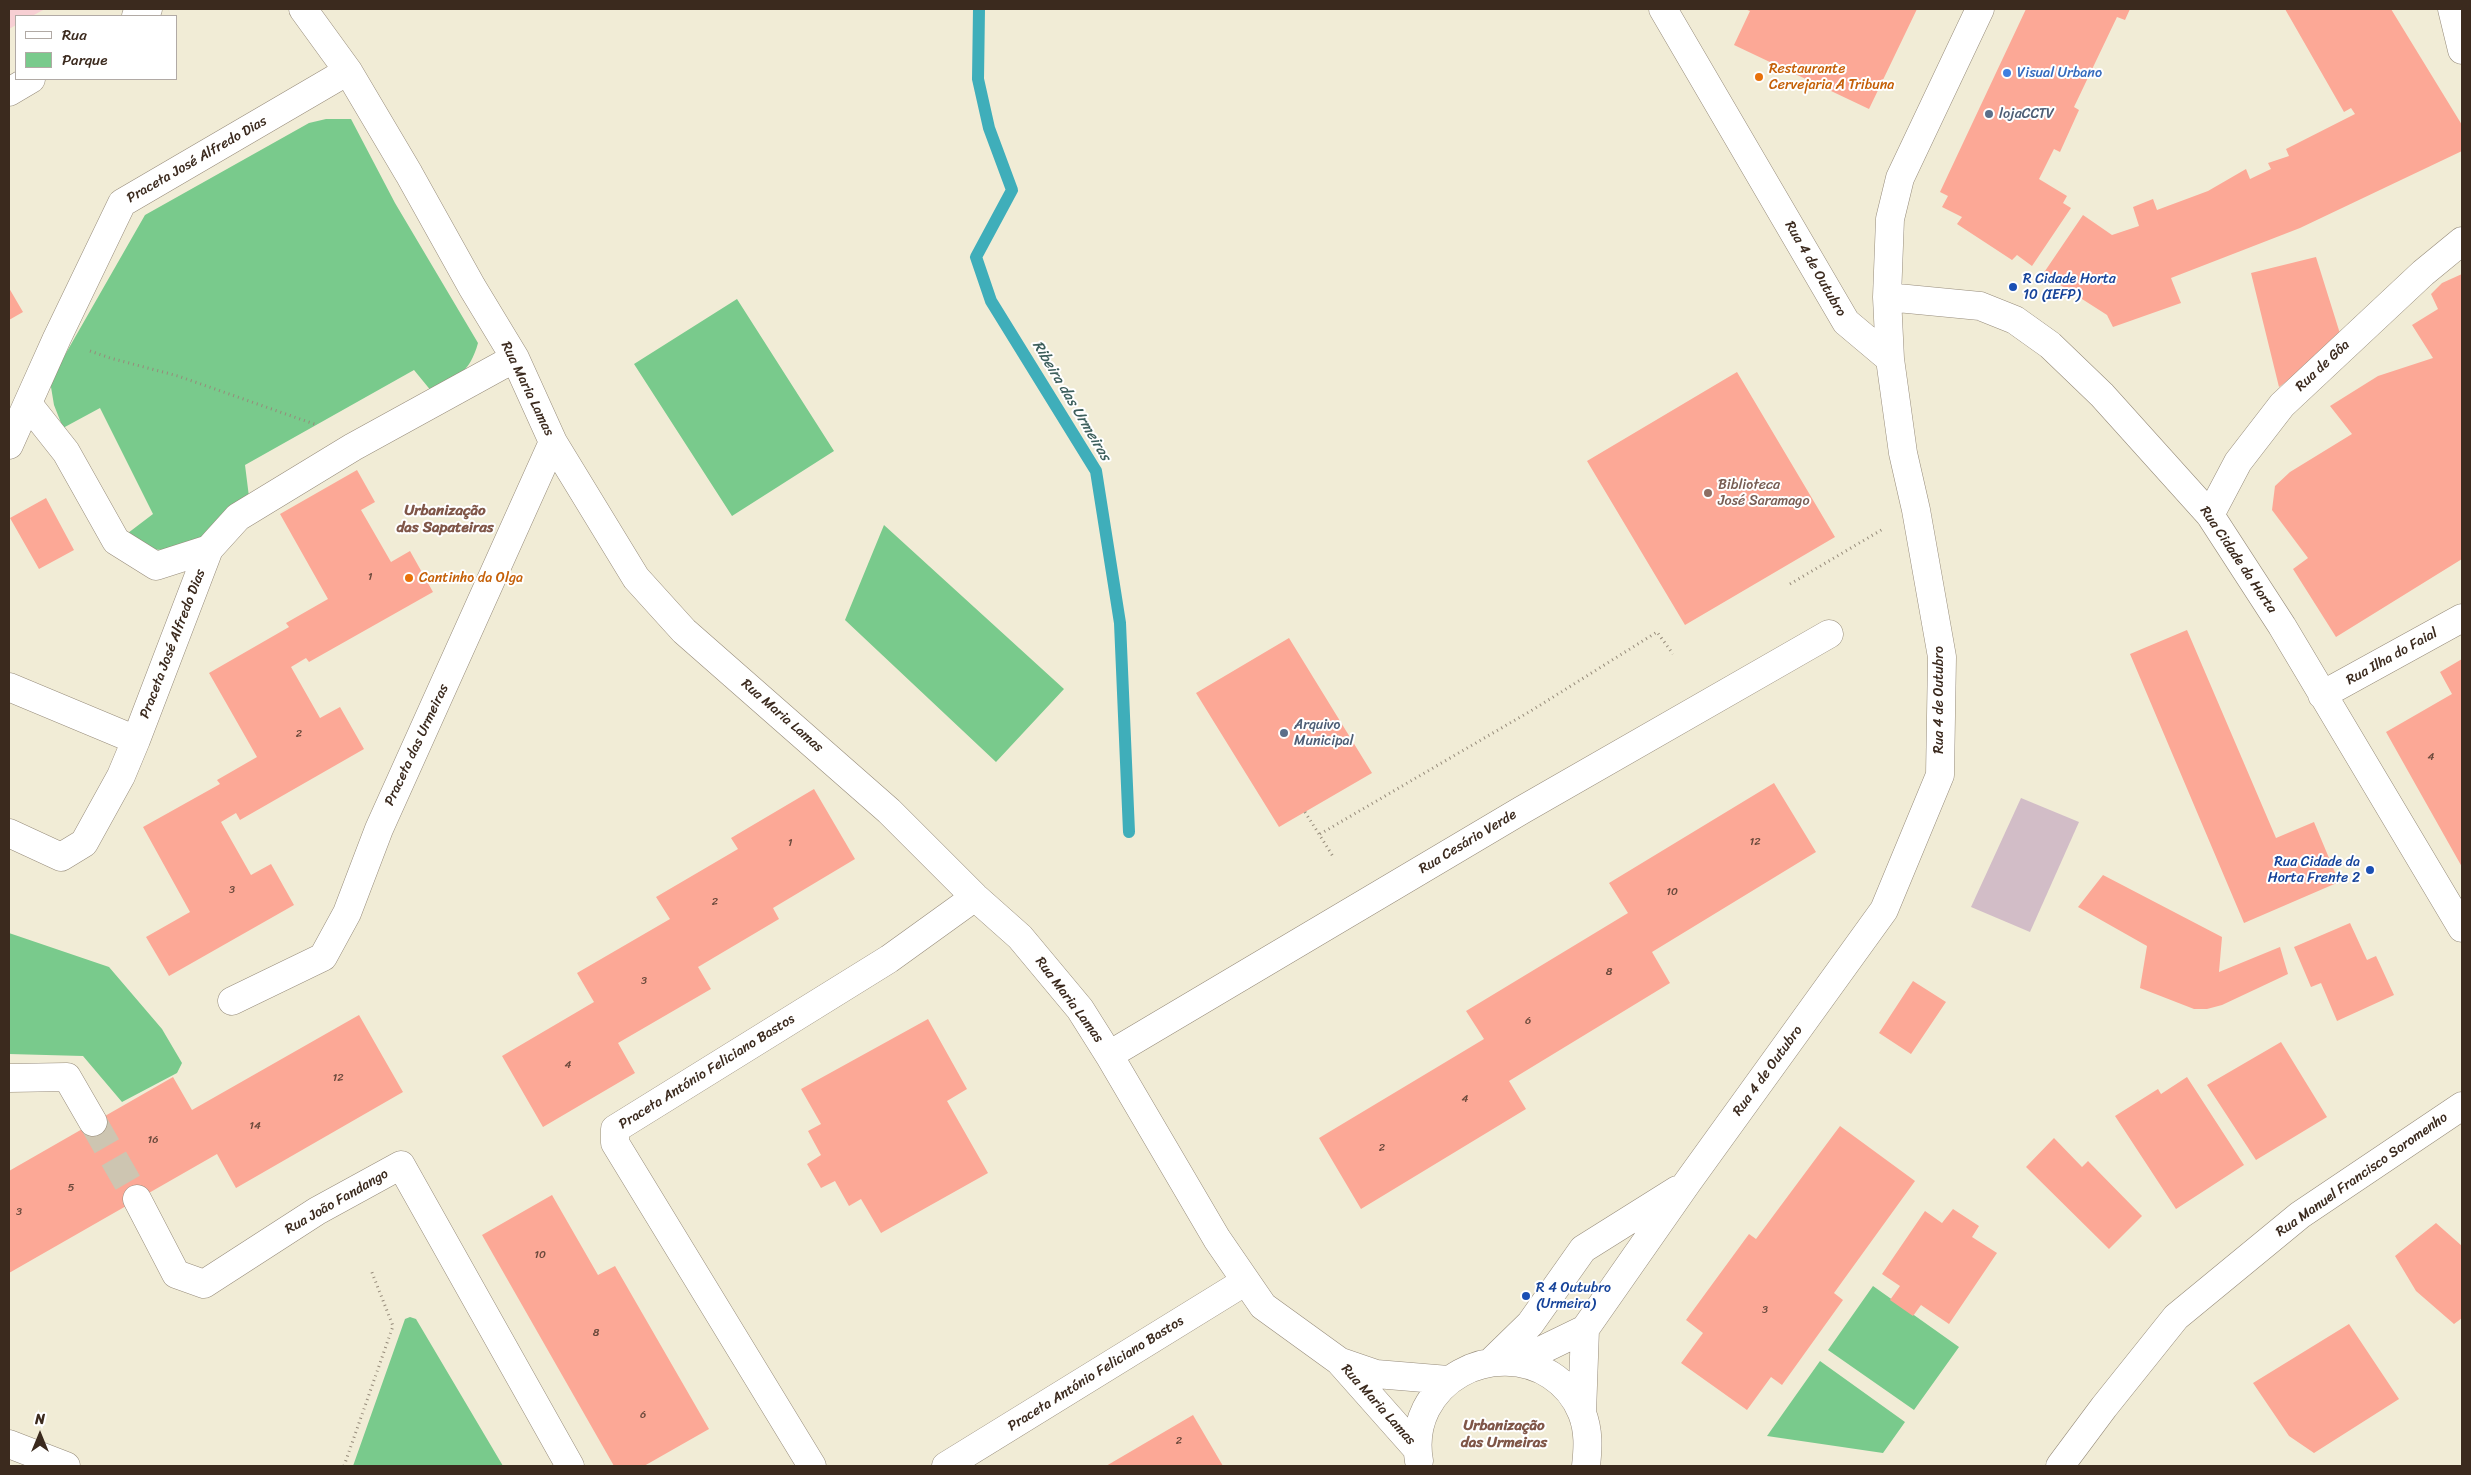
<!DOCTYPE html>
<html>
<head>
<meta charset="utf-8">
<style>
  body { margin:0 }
  #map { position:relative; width:2471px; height:1475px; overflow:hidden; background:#f1ecd6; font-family:Sriracha,sans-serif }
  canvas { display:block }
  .frame { position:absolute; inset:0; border:10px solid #3b2a1e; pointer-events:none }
  .legend { position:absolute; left:15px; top:15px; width:162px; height:65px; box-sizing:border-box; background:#fff; border:1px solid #b1aaa5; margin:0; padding:6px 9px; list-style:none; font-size:15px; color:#3b2a1e }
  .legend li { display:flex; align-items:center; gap:10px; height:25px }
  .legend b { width:25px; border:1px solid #b1aaa5 }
  .north { position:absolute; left:15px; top:1410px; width:50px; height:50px; -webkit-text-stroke:4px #fff; paint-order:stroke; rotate:0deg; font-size:14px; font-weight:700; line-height:20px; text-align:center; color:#3b2a1e }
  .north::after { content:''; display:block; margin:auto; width:18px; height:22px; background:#3b2a1e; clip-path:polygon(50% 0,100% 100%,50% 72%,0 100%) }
</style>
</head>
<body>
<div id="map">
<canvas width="2471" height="1475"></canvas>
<div class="frame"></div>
<ul class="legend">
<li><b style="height:6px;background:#fff"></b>Rua</li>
<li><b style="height:14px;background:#79ca8c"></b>Parque</li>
</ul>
<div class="north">N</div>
</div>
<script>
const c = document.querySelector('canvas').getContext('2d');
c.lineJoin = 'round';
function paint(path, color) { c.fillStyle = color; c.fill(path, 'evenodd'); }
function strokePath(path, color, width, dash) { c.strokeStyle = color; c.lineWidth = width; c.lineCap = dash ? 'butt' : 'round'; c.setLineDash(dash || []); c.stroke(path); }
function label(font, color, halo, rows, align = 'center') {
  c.font = font + ' Sriracha,sans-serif'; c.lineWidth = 4; c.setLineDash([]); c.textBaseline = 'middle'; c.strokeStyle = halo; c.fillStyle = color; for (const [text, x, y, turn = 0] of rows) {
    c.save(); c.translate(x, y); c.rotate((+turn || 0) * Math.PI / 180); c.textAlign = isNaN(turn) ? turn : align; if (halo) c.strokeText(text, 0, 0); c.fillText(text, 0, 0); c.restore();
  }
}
const built = new Path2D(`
  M9 9H45L32 16H16V25L9 29Z`);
const industrial = new Path2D(`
  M2021 798 2079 822 2030 932 1971 907Z`);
const green = new Path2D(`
  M326 119H351L395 203 478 343C470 372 457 378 432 392L414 370 245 465 249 497C227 520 182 561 147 547 140 544 133 537 128 533L153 514 100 408 63 428 54 405 50 381 145 215 309 123Z
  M737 299 834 451 732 516 634 364Z
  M884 525 1064 689 996 762 845 620Z
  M9 933 109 967 162 1029 182 1063 177 1073 122 1102 83 1056 9 1054Z
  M1873 1286 1959 1347 1914 1410 1828 1350Z
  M410 1317 416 1319 503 1466H353L405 1319Z
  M1820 1361 1905 1422 1883 1453 1767 1436Z`);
const stream = new Path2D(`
  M979 9 978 79 989 128 1012 190 976 257 991 301 1096 471 1120 623 1129 832`);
const building = new Path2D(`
  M1745 9H1917L1869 109 1734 45 1750 11Z
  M2026 9H2130L2125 20 2117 17 2074 107 2079 110 2060 152 2054 149 2039 179 2067 196 2063 203 2071 208 2032 266 2017 255 2012 260 1957 224 1962 217 1942 207 1948 196 1940 192Z
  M2285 9H2391L2462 125V151L2300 228 2171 278 2181 303 2113 327 2107 315 2043 274 2083 215 2112 235 2139 226 2133 207 2153 199 2157 210 2208 191 2246 169 2250 179 2271 169 2268 163 2289 156 2286 149 2355 114 2351 108 2344 112Z
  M2316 257 2342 340 2279 387 2251 273Z
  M2462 274V559L2336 637 2293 569 2308 558 2272 510 2275 486 2290 472 2352 434 2330 406 2378 376 2433 358 2412 325 2438 309 2431 294 2442 283Z
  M9 288 23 312 9 320Z
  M1737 372 1835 537 1685 625 1587 461Z
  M357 470 375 502 361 510 391 562 410 551 433 592 309 662 306 658 291 667 320 718 340 707 364 749 240 820 236 813 221 822 251 875 271 864 294 905 169 976 146 937 190 912 143 827 220 784 217 780 257 757 209 673 289 627 286 623 328 599 280 514Z
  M46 498 74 550 39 569 10 518Z
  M2187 630 2276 838 2314 822 2339 882 2244 923 2130 654Z
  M1289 638 1372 773 1279 827 1196 693Z
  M2462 659V867L2386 732 2452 694 2440 672Z
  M1774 783 1816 852 1652 952 1670 983 1509 1081 1526 1109 1361 1209 1319 1138 1484 1039 1466 1011 1628 913 1609 883Z
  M814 789 855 859 773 908 779 919 698 967 711 989 618 1043 635 1073 543 1127 502 1056 594 1002 577 973 670 919 656 897 738 849 731 838Z
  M2103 875 2222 937 2219 972 2280 947 2288 974 2222 1005 2207 1009H2194L2140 988 2147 946 2078 907Z
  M2350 923 2367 960 2376 956 2394 995 2337 1021 2321 983 2311 987 2294 947Z
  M1913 981 1946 1002 1911 1054 1879 1033Z
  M359 1015 403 1092 236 1188 217 1154 9 1273V1171L173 1077 192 1110Z
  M928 1019 967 1089 947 1101 988 1173 881 1233 861 1199 849 1206 835 1181 821 1188 807 1164 821 1155 808 1131 821 1124 801 1089Z
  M2281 1042 2327 1117 2256 1160 2207 1085Z
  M2187 1077 2244 1165 2176 1209 2115 1116 2158 1089 2161 1094Z
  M1840 1126 1915 1181 1834 1293 1843 1300 1782 1385 1771 1377 1747 1410 1681 1363 1703 1333 1686 1320 1749 1234 1756 1239Z
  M2054 1138 2082 1167 2088 1161 2142 1216 2109 1249 2026 1167Z
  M552 1195 598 1275 615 1266 709 1429 644 1466H614L482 1235Z
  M1953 1209 1979 1226 1972 1237 1997 1253 1949 1324 1921 1305 1913 1316 1890 1300 1900 1286 1882 1274 1925 1211 1942 1223Z
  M2436 1223 2462 1246V1318L2454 1324 2416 1291 2395 1256Z
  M2349 1324 2399 1399 2314 1453 2289 1436 2253 1383Z
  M1193 1415 1223 1466H1106Z`);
const minorTunnel = new Path2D(`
  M93 1122 137 1199`);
const path = new Path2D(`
  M90 351 110 358 178 376 317 425
  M1790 584 1883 529
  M1305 812 1334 858
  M1320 834 1534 709 1657 632 1673 654
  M344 1466 393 1326 371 1270`);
const minor = new Path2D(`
  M303 9 348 71 409 174 472 287 515 358 553 442 636 578 684 631 889 811 975 897 1020 937 1080 1009 1109 1055 1217 1239 1263 1306 1339 1361 1417 1449
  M1663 9 1846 322 1890 359
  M2452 9 2462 50
  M136 16 148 9
  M9 92 31 79
  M1887 297 1980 306 2015 320 2050 345 2102 395 2210 515 2282 626 2462 928
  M28 404 66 452 116 541 156 566 209 549
  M9 445 57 338 122 203 348 71
  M2210 515 2238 462 2282 405 2423 273 2462 241
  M9 687 136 740 209 549 238 517 353 447 515 358
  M2322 695 2462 618
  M9 833 61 857 84 843 121 776 136 740
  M232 1001 323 957 347 913 379 829 553 442
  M1109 1055 1522 810 1829 634
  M9 1078 67 1077 93 1122
  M137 1199 176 1274 204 1284 317 1211 401 1165 570 1466
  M1492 1361 1530 1324 1583 1249 1677 1190
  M1341 1362 1376 1374 1448 1380
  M1517 1362 1585 1329 1687 1183 1884 910 1940 775 1942 657 1916 510 1903 453 1890 359 1887 297 1890 219 1900 178 1980 9
  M1582 1413 1585 1329
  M9 1444 66 1466
  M1419 1461C1416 1444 1418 1425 1426 1409 1459 1345 1555 1346 1582 1413 1589 1431 1588 1448 1586 1466
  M812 1466 615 1143V1129L889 959 975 897
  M946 1466 1246 1281`);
const major = new Path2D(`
  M2060 1466 2104 1407 2176 1317 2300 1215 2462 1106`);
const markers = [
  [2007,73,5,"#3f7fe0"],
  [1759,77,5,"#e8710a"],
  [1989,114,5,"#5c6f8a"],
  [2013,287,5,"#1a4fb4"],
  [1708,493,5,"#8d6e63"],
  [409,578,5,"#e8710a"],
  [1284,733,5,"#5c6f8a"],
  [2370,870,5,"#1a4fb4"],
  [1526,1296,5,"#1a4fb4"]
];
const numberNames = [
  ["1",370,577],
  ["2",299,734],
  ["4",2431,757],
  ["12",1755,842],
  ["1",790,843],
  ["3",232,890],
  ["10",1672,892],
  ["2",715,902],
  ["8",1609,972],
  ["3",644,981],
  ["6",1528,1021],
  ["4",568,1065],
  ["12",338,1078],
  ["4",1465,1099],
  ["14",255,1126],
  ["16",153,1140],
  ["2",1382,1148],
  ["5",71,1188],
  ["3",19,1212],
  ["10",540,1255],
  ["3",1765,1310],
  ["8",596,1333],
  ["6",643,1415],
  ["2",1179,1441]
];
const foodNames = [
  ["Restaurante",1769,69],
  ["Cervejaria A Tribuna",1769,85],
  ["Cantinho da Olga",419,578]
];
const shopNames = [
  ["Visual Urbano",2017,73]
];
const serviceNames = [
  ["lojaCCTV",1999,114],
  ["Arquivo",1294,725],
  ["Municipal",1294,741]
];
const streetNames = [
  ["Praceta José Alfredo Dias",197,160,-30],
  ["Rua 4 de Outubro",1815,269,60],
  ["Rua de Gôa",2323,366,-43],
  ["Rua Maria Lamas",527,389,64],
  ["Rua Cidade da Horta",2238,560,56],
  ["Praceta José Alfredo Dias",173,644,-69],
  ["Rua Ilha do Faial",2392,657,-29],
  ["Rua 4 de Outubro",1939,700,-90],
  ["Rua Maria Lamas",782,716,41],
  ["Praceta das Urmeiras",417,745,-65],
  ["Rua Cesário Verde",1468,842,-31],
  ["Rua Maria Lamas",1069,1000,53],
  ["Rua 4 de Outubro",1768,1071,-54],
  ["Praceta António Feliciano Bastos",707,1072,-32],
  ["Rua Manuel Francisco Soromenho",2362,1175,-35],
  ["Rua João Fandango",337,1202,-30],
  ["Praceta António Feliciano Bastos",1096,1374,-32],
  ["Rua Maria Lamas",1378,1405,48]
];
const transitNames = [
  ["R Cidade Horta",2023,279],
  ["10 (IEFP)",2023,295],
  ["Rua Cidade da",2360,862,"right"],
  ["Horta Frente 2",2360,878,"right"],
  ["R 4 Outubro",1536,1288],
  ["(Urmeira)",1536,1304]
];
const educationNames = [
  ["Biblioteca",1718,485],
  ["José Saramago",1718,501]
];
const waterNames = [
  ["Ribeira das Urmeiras",1071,401,59]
];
const neighbourhoodNames = [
  ["Urbanização",445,511],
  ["das Sapateiras",445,528],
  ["Urbanização",1504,1426],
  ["das Urmeiras",1504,1443]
];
paint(built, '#f7cfd3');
paint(industrial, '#d2bdc7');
paint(green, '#79ca8c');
strokePath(stream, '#3faeba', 12);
paint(building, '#fca896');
strokePath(minorTunnel, '#cdc5b1', 28, [28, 14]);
strokePath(minor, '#968b7a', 29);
strokePath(major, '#968b7a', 29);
strokePath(path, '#968b7a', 3, [1, 4]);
strokePath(minor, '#fff', 28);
strokePath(major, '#fff', 28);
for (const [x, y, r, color] of markers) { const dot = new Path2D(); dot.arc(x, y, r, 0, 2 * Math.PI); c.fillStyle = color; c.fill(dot); strokePath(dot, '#fff', 2); }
label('11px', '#6b4a3c', null, numberNames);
label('14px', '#c56008', '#fff', foodNames, 'left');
label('14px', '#366cbe', '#fff', shopNames, 'left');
label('14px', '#4e5e75', '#fff', serviceNames, 'left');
label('14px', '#3b2a1e', '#fff', streetNames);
label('14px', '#164399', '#fff', transitNames, 'left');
label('14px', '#785e54', '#fff', educationNames, 'left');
label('italic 15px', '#3d5f5c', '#fff', waterNames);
label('bold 15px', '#7f5648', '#fff', neighbourhoodNames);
</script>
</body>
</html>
